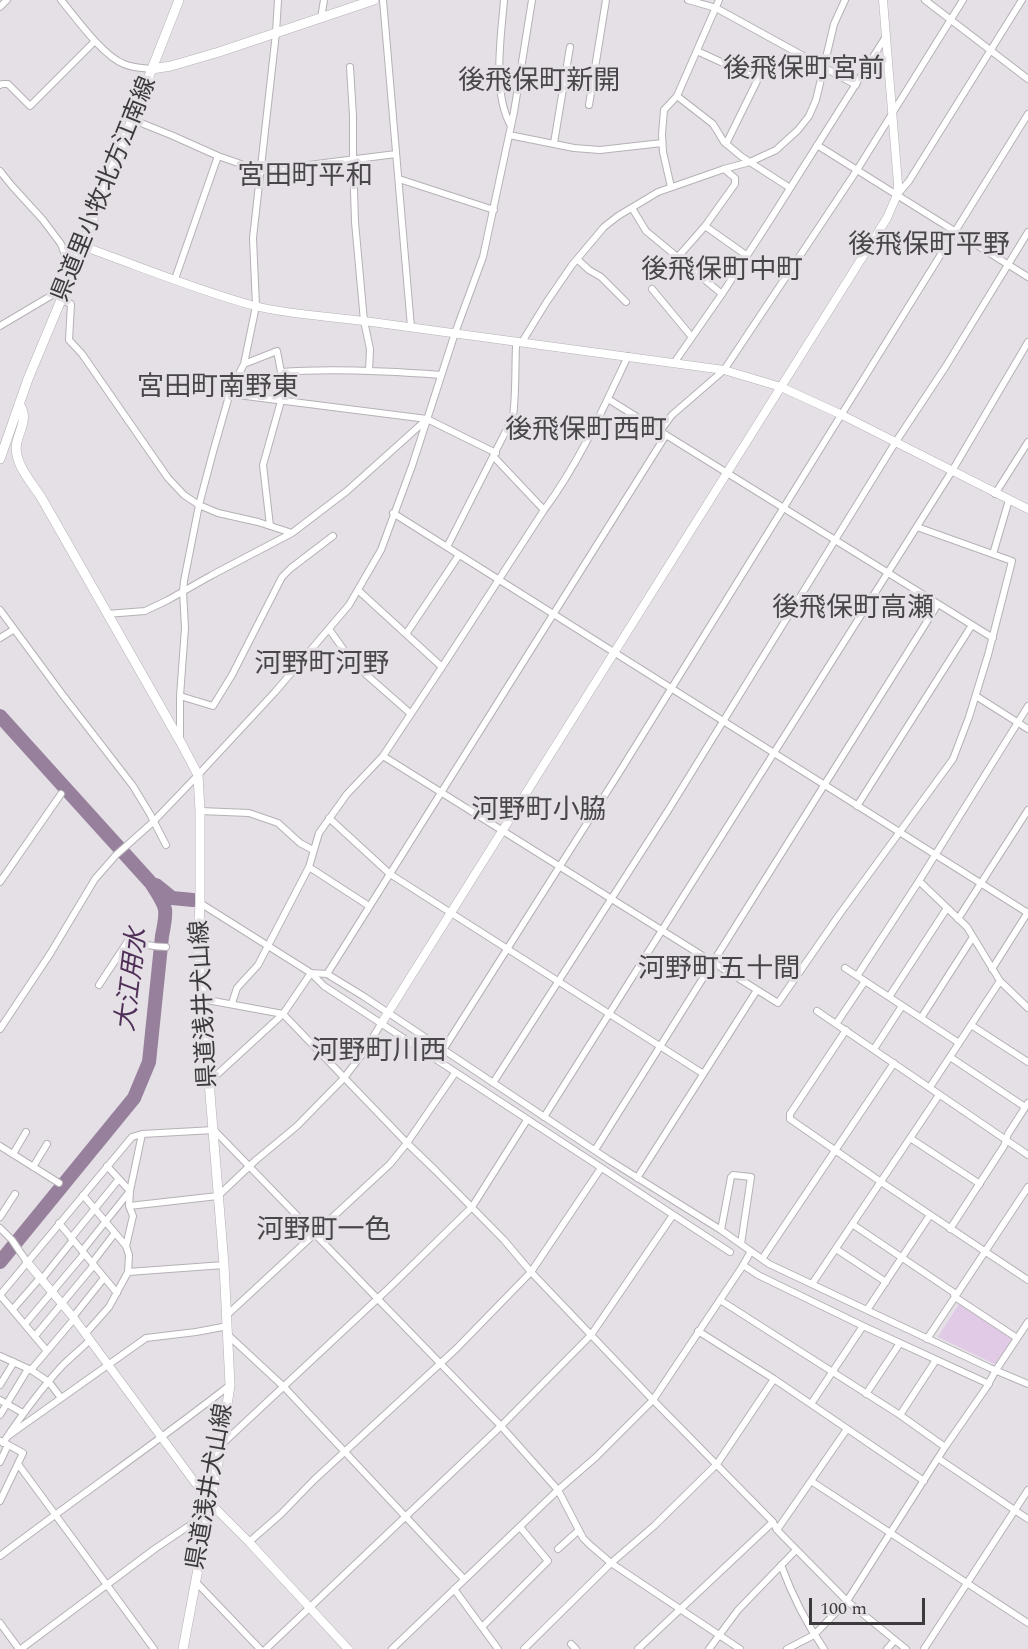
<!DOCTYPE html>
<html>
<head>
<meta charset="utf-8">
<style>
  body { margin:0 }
  #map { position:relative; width:1028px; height:1649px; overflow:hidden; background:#e4e0e5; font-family:Spectral,serif }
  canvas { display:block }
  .scale { position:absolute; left:809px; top:1598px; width:116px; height:27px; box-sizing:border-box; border:3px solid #3c3a3c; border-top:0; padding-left:8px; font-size:18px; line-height:21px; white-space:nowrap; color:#3c3a3c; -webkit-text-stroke:4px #e4e0e5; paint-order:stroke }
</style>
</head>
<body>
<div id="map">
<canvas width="1028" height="1649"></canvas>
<div class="scale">100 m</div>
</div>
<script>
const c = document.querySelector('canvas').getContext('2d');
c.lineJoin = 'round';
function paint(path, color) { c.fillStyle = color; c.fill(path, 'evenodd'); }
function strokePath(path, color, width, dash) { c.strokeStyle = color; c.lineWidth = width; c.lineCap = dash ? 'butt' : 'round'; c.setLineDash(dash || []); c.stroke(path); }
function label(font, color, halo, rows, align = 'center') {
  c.font = font + ' Spectral,"Noto Sans JP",serif'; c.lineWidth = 6; c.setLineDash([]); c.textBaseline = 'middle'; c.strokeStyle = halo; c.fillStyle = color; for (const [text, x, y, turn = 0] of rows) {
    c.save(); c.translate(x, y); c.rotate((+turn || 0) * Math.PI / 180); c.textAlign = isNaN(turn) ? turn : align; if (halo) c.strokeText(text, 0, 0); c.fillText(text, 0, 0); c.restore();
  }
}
const green = new Path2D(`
  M959 1304 1012 1339 997 1365 938 1337Z`);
const river = new Path2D(`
  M0 716 151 883C167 908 168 907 162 936L149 1062 134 1098 0 1262
  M156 885 172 898 193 900`);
const minor = new Path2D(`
  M61 0C76 18 103 56 124 64 133 68 142 68 152 69
  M383 0 411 327
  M504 0C501 37 492 93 511 126
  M688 0 716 8 856 85
  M925 0 1028 79
  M0 7 7 0
  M321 18 324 0
  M697 51 758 79 726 144
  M350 67 353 116V160L355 222 364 321 370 349 369 371
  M519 75 592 88
  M0 85 2 84H8L30 106 95 41
  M677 96 713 124 724 142 742 157 790 188
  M589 105 606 0
  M131 119 171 135 218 156 261 171 396 154
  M509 135 574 148 600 150 662 143
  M554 143 570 47
  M817 145 1028 277
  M0 171 12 186 43 220 61 244 71 272
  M399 179 494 210
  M671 187 663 152 662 134 664 110 677 96 719 0
  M897 195 909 181 1022 0
  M632 208 646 231 722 294
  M705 226 746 255
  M677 258 705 226 735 184V178L724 169
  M577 259 589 270 601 277 626 302
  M175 279 218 156
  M652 289 691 336
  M61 300 71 304 69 340 82 354 168 478 184 495 199 505 218 513 258 522 292 533
  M0 326 64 288
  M522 342 546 303 572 265 604 227 618 216 658 192 724 169 750 162 776 150 798 130 809 116 816 100 834 24 845 0
  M674 363 722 294 770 220 885 38
  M244 364 277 351 281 372 282 387 281 401 263 465 270 526
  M281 372C334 368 388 371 441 375
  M230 394 427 419 496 453
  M608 399 993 638
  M660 431 672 415 724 370 857 170 963 0
  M494 457 544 510
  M995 494 1028 442
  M393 513 1028 913
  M447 547 513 417C516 393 515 370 516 346L518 342
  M993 554 1009 500
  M359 591 442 667
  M0 610 62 694 133 786 150 814 166 845
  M107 614 145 611 168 600 212 575 292 533 347 491 426 420
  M329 629 353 663 411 714
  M406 634 459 555
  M0 638 13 630
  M180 696 213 706 232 675 282 577 291 568 333 536
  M976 696 1028 729
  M180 740V696L185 628 183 591 184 581 199 505 213 452 231 389 244 364 256 306 253 238 276 33 278 0
  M383 756 778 1003 839 915 953 759 969 717 988 655 1012 561 917 527
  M857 806 972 625
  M200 811 249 813 278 823 300 843 313 850
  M329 818 390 874 702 1073
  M309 867 369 906
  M919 881 967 927 1000 981 1028 1008
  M0 882 61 794
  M200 903 311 973 324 986 730 1252
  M958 919 1028 810
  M845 968 959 1043
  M992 969 1028 912
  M311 973 327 974 363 996 609 1160 721 1230 769 1264 990 1368 1028 1384
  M327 974 666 435
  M857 976 919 881 1028 706
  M99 985 130 938C142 945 153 947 166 947
  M889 997 947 908
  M202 999 283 1014 407 1143 436 1171 504 1240 531 1272 653 1400 773 1522 777 1530 847 1601 906 1649
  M232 1003 237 988 258 965 309 867 319 833 347 794 383 756 442 667 544 510C579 463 603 409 628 356
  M817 1011 1028 1155
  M921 1018 973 937
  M836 1024 865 981
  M971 1025 1028 1062
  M0 1029 50 954 95 879 116 855 153 822 198 775 275 692 349 605 381 550 412 466 455 333 483 257 514 112 532 0
  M846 1030 790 1114V1119L881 1182 1028 1280
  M874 1049 902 1006
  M443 1050 617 776 1028 114
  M950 1057 1025 1107
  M210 1081 283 1014 311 973
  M493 1083 669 809 895 443 946 366 1028 232
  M930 1087 1000 981
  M544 1117 952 471 1028 342
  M910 1138 980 1184
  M0 1146 59 1183
  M595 1150 938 604
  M13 1154 26 1132
  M33 1167 47 1144
  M637 1178 757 990
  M83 1195 126 1246
  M129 1206 218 1196 256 1160 297 1126 344 1078 363 1053 381 1024
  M0 1217 15 1194
  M59 1223 117 1293
  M852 1224 953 1292 955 1297 1017 1338
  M0 1228 12 1240 27 1262
  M950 1229 1004 1146 1008 1134 1028 1103
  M721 1230 731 1177 733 1175 751 1177 741 1244
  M71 1238 119 1179
  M836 1249 886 1282
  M82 1251 130 1191 107 1166
  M762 1259 894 1063
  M92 1263 115 1233
  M743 1265 758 1275 863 1326 989 1384
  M128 1272 224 1265
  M42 1279 73 1240
  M812 1284 939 1095
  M0 1295 132 1137 142 1134 214 1130 501 1426 558 1490 583 1538 590 1545 611 1563 740 1649
  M720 1300 900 1415 945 1447
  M13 1309 40 1278
  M867 1310 930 1215
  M227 1315 390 1164 407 1143 455 1073
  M73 1317 104 1278
  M25 1324 84 1254
  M698 1331 774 1379 924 1481
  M85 1334 109 1307 128 1272 129 1255 126 1246 133 1216 129 1206 130 1191 142 1134
  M228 1335 284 1387 464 1579
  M35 1336 94 1265
  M927 1339 1028 1187
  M47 1351 74 1319
  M0 1356 31 1370 47 1351 0 1295
  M31 1370 49 1382 61 1398
  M0 1385 14 1362
  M866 1394 900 1343
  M0 1400 23 1413
  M811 1404 863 1326
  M0 1415 28 1369
  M900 1415 936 1360
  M8 1436 146 1338 196 1332 228 1326
  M3 1443C21 1416 40 1390 62 1366 71 1357 81 1349 90 1340
  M221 1445 389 1288 472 1207 527 1120
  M939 1459 1028 1519
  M0 1462 8 1445
  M18 1464 154 1649
  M811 1481 1028 1623
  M0 1501 23 1453 1 1441
  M777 1530 847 1429
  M249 1542 281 1514 314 1480 456 1349 531 1272 601 1168
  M558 1549 579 1530
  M0 1556C76 1498 155 1444 230 1385
  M781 1565C792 1595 806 1623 824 1649
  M196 1582 260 1649
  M454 1589 498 1649
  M0 1623 19 1649
  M482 1627 548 1561 520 1527
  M571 1644 576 1649
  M21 1649 156 1548 208 1513
  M266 1649 501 1426 591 1335 673 1215
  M392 1649 558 1490 596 1457 653 1400 742 1267 751 1251
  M524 1649 611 1563 654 1526 717 1464 774 1379
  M638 1649 773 1522
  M709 1649 738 1610 796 1550
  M787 1649 814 1635 847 1601 945 1447 986 1388 996 1370 1028 1322
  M887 1649 895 1640
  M924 1649 1028 1490`);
const tertiary = new Path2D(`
  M82 246C139 266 196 290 255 306 291 315 327 316 364 321L724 370 781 387 842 415 1028 509
  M381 1024 887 218 897 195 898 184 883 0
  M27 1262 73 1317 210 1503 249 1542 348 1649`);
const secondary = new Path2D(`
  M152 69 171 66 219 52 374 0
  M19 404C32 422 12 436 17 455 20 470 33 485 41 497L180 741 198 775 200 811V903L198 947 224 1265 230 1385 221 1446 183 1649
  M0 459 28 379 61 300 179 0`);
const streetNames = [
  ["県道里小牧北方江南線",106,190,-68],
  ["県道浅井犬山線",206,1004,-93],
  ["県道浅井犬山線",212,1487,-80]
];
const waterNames = [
  ["大江用水",134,980,-83]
];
const quarterNames = [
  ["後飛保町宮前",804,72],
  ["後飛保町新開",539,84],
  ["宮田町平和",305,179],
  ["後飛保町平野",929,248],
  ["後飛保町中町",722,273],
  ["宮田町南野東",218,390],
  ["後飛保町西町",586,433],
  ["後飛保町高瀬",853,611],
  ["河野町河野",322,667],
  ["河野町小脇",539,813],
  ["河野町五十間",719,972],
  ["河野町川西",379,1054],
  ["河野町一色",324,1233]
];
paint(green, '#e0cae5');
strokePath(river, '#97809c', 14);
strokePath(minor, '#b5b1b6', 8);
strokePath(tertiary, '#b5b1b6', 9);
strokePath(secondary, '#b5b1b6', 10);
strokePath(minor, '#fff', 6);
strokePath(tertiary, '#fff', 8);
strokePath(secondary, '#fff', 9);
label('24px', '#3c3a3c', '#e4e0e5', streetNames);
label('italic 26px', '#502f58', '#e4e0e5', waterNames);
label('27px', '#49464a', '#e4e0e5', quarterNames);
</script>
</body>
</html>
